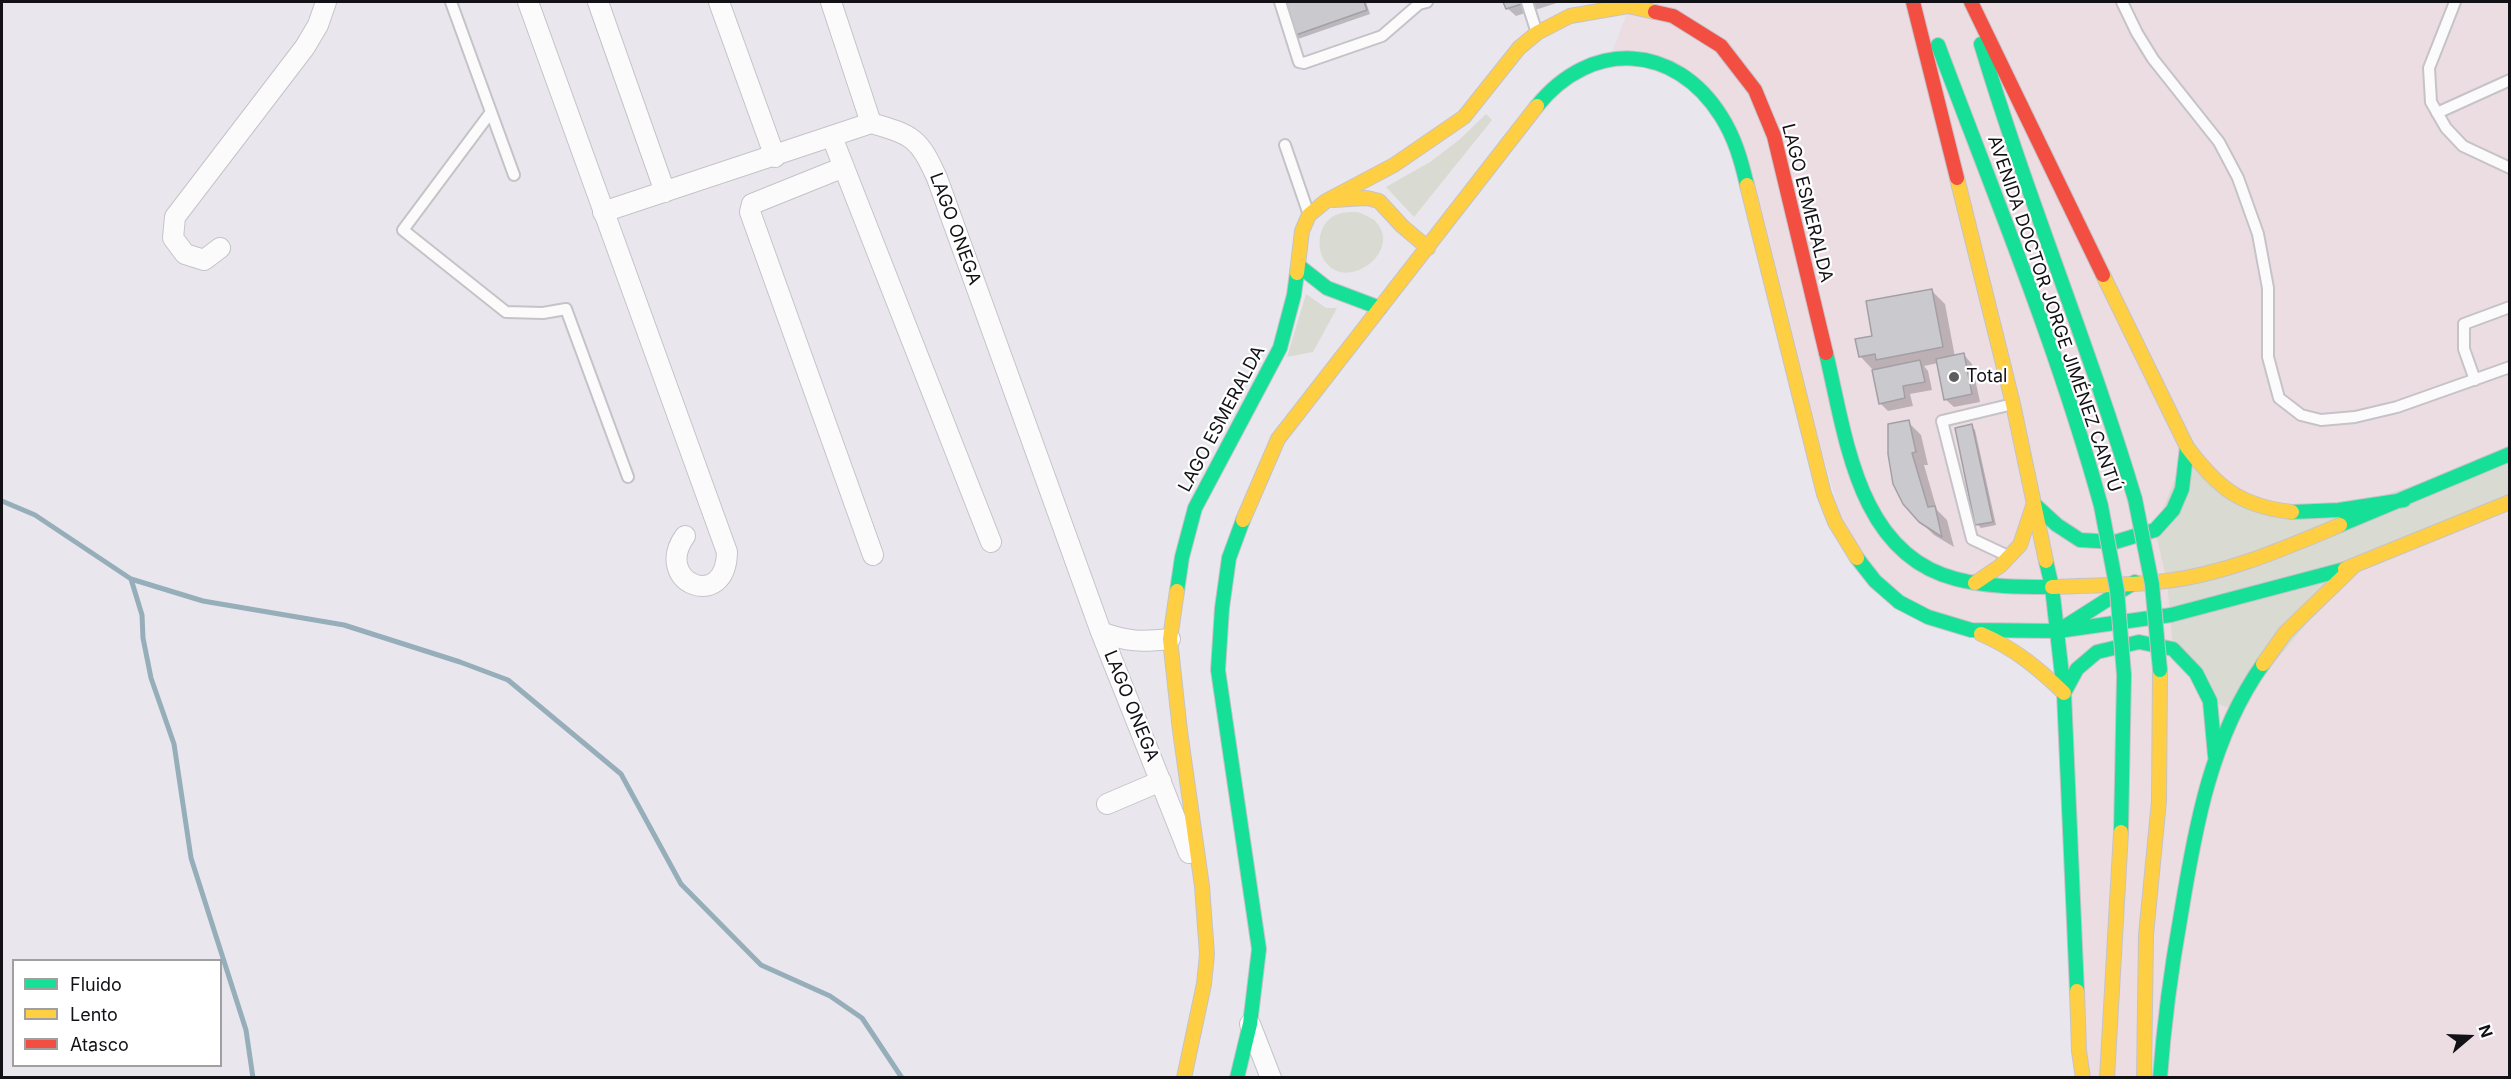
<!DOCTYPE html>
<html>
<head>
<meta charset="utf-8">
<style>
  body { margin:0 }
  #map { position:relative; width:2511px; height:1079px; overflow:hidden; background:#e9e7ed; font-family:Inter,sans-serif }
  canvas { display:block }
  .frame { position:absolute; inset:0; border:3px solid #121115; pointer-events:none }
  .legend { position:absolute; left:12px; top:959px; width:210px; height:108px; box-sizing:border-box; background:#fff; border:2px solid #a0a0a1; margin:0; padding:8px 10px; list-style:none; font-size:18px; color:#121115 }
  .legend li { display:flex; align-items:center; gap:12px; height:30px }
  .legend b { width:30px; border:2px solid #a0a0a1 }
  .north { position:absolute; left:2439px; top:1007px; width:60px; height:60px; -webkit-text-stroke:4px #fff; paint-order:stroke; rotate:71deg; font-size:16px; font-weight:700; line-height:24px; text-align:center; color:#121115 }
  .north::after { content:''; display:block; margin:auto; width:21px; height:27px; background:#121115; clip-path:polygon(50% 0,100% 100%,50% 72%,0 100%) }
</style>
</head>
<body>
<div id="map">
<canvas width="2511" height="1079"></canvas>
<div class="frame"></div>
<ul class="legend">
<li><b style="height:8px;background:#16e098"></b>Fluido</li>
<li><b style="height:8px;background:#ffcf43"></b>Lento</li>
<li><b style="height:8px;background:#f24e42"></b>Atasco</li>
</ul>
<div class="north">N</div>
</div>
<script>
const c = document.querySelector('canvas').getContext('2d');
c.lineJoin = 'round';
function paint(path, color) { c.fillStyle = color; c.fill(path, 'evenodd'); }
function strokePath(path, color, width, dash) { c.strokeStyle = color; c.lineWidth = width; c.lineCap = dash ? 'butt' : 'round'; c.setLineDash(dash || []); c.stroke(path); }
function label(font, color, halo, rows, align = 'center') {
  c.font = font + ' Inter,sans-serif'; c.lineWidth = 4.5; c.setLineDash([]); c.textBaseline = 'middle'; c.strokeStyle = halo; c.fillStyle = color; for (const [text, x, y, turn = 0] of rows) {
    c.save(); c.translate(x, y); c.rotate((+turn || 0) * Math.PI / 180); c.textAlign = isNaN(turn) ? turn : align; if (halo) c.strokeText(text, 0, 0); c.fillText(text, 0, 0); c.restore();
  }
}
const commercial = new Path2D(`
  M1631 2H2509V1077H2083L2058 631 1928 617 1849 548 1744 171 1694 84 1610 57Z`);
const green = new Path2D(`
  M1486 114 1492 120 1414 217 1386 187 1430 162 1459 140Z
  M1358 212C1362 214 1370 217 1374 220 1407 251 1341 298 1322 256 1316 240 1321 219 1339 214 1344 212 1352 212 1358 212Z
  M1306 294 1326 308H1337L1313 352 1287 357Z
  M2187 447 2231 494 2333 512 2509 454V501L2354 566 2235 710 2210 701 2173 649 2167 581 2155 530Z`);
const shadow = new Path2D(`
  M1283 2H1366L1370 14 1298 39 1294 35Z
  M1505 2H1560L1516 16 1507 8Z
  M1932 291 1945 304 1955 357 1964 355 1972 364 1980 402 1954 407 1945 399 1938 363 1924 366 1928 371 1932 390 1910 394 1913 406 1888 411 1880 403 1873 370 1860 356 1874 337Z
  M1908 422 1921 435 1928 465H1924L1937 510 1947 520 1954 547 1934 535 1920 521Z
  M1971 426 1975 430 1996 525 1981 528 1977 524Z`);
const stream = new Path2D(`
  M2 501 35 515 131 579 203 601 344 625 460 662 508 680 621 774 681 884 761 965 830 996 862 1018 902 1078
  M131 579 142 615 143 638 151 678 174 744 191 858 246 1030 253 1078`);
const building = new Path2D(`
  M1281 2H1364L1367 10 1293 36Z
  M1503 2H1528L1506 9Z
  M1932 289 1943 347 1876 360 1875 354 1859 357 1855 339 1872 336 1866 301Z
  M1964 353 1972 394 1944 400 1936 359Z
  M1920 360 1925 382 1903 386 1905 398 1879 404 1872 370Z
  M1909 420 1916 452 1912 453 1928 507 1935 506 1942 537 1919 522 1903 504 1893 484 1888 454V424Z
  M1972 424 1993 522 1975 525 1955 428Z`);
const lane = new Path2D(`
  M451 2 514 175
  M1280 2 1299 62 1304 63 1382 36 1419 4 1427 2
  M1527 2 1537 33
  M2122 2 2137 33 2153 59 2219 142 2238 178 2258 234 2268 288V357L2279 398 2301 415 2321 420 2355 417 2397 407 2510 367
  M2455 2 2429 68 2431 102 2446 128 2463 146 2510 168
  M491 112 403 230 506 312 543 313 566 309 628 477
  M2437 113 2510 80
  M1285 145 1308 212
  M2475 380 2464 349V324L2510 307
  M2008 556 1972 539 1942 421 2013 404`);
const street = new Path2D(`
  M528 2 727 552C726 613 652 582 685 536
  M598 2 665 192
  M719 2 775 157
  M831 2 871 123
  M832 137 991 542
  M844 167 752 204 750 212 873 555
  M603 212 871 123C913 135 919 138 937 178L1101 632 1189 853
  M220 248 204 260 185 254 173 238 175 217 305 47 318 25 326 2
  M1101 632C1127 642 1142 642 1170 639
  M1107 804 1161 781
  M1250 1024 1271 1078`);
const fast = new Path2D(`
  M1981 44C2027 198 2089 345 2135 499
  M1938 45C1995 197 2058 349 2101 506
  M1537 106C1591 39 1675 43 1721 116 1735 138 1741 160 1747 185
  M1299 266 1327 288 1380 308
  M1826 353C1846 436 1857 554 1956 579 1987 587 2020 587 2052 587
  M2034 504 2057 525 2080 540 2115 542 2155 530 2173 510 2182 489 2187 447
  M2292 512 2339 510 2404 500
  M2340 525 2510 454
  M1857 558 1875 581 1899 602 1928 617 1971 630 2058 631 2135 582
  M2046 561 2052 587 2064 693 2077 991
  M1177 591 1182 557 1195 508 1280 348 1294 295 1297 273
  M2058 631 2171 615 2345 569
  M2064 693 2077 669 2097 652 2139 642 2173 649 2196 673 2210 701 2215 756
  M2121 832 2124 675
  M1237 1078 1250 1024 1259 949 1218 670 1222 608 1229 558 1243 520
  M2160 1078C2164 1022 2171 970 2181 914 2195 828 2211 737 2263 664`);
const slow = new Path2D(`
  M1957 178 2013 404 2046 561
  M1747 185 1824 494 1835 522 1857 558
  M1333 200 1367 198 1379 201 1402 226 1428 248
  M1297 273 1302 231 1309 215 1326 201 1394 165 1464 117 1519 48 1537 33 1570 16 1628 6 1655 12
  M2103 275 2187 447C2218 488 2240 506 2292 512
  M1243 520 1278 439 1537 106
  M2345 569 2510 502
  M1975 583 2000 566 2020 545 2033 506
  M2052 587C2090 585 2129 586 2166 581 2226 574 2285 548 2340 525
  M1177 591 1170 639 1180 731 1202 886 1207 954 1204 984 1184 1078
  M1981 634C2014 648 2038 668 2064 693
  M2263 664 2285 633 2354 566
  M2077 991 2079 1051 2083 1078
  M2107 1078 2121 832
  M2144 1078 2146 935 2159 801 2160 670`);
const jam = new Path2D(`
  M1913 2 1957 178
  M1971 2 2103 275
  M1655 12 1673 16 1721 46 1755 90 1774 136 1826 353`);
const fastBridge = new Path2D(`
  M2135 499 2152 584 2160 670
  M2101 506 2117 590 2124 675`);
const markers = [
  [1954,377,6,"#5d5c61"]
];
const streetNames = [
  ["LAGO ESMERALDA",1807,203,76],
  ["LAGO ONEGA",955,229,70],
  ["AVENIDA DOCTOR JORGE JIMÉNEZ CANTÚ",2054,314,71],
  ["LAGO ESMERALDA",1222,419,-62],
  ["LAGO ONEGA",1131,706,68]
];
const poiNames = [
  ["Total",1966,377]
];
paint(commercial, '#ecdde3');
paint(green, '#d9dad2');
paint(shadow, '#0003');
strokePath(stream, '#96aeba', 5);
paint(building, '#cac9cd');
strokePath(building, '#a2a0a4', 1.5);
strokePath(lane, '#c5c3c8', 14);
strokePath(street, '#c5c3c8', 22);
strokePath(fast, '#c5c3c8', 16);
strokePath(slow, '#c5c3c8', 16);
strokePath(jam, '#c5c3c8', 16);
strokePath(lane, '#fcfbfc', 10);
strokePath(street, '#fcfbfc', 20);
strokePath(fast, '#16e098', 14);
strokePath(slow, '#ffcf43', 14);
strokePath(jam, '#f24e42', 14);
strokePath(fastBridge, '#c5c3c8', 16, []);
strokePath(fastBridge, '#16e098', 14);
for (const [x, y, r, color] of markers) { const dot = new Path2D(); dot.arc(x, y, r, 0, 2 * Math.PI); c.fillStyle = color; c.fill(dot); strokePath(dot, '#fff', 2); }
label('18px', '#121115', '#fff', streetNames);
label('18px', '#121115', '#fff', poiNames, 'left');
</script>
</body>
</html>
